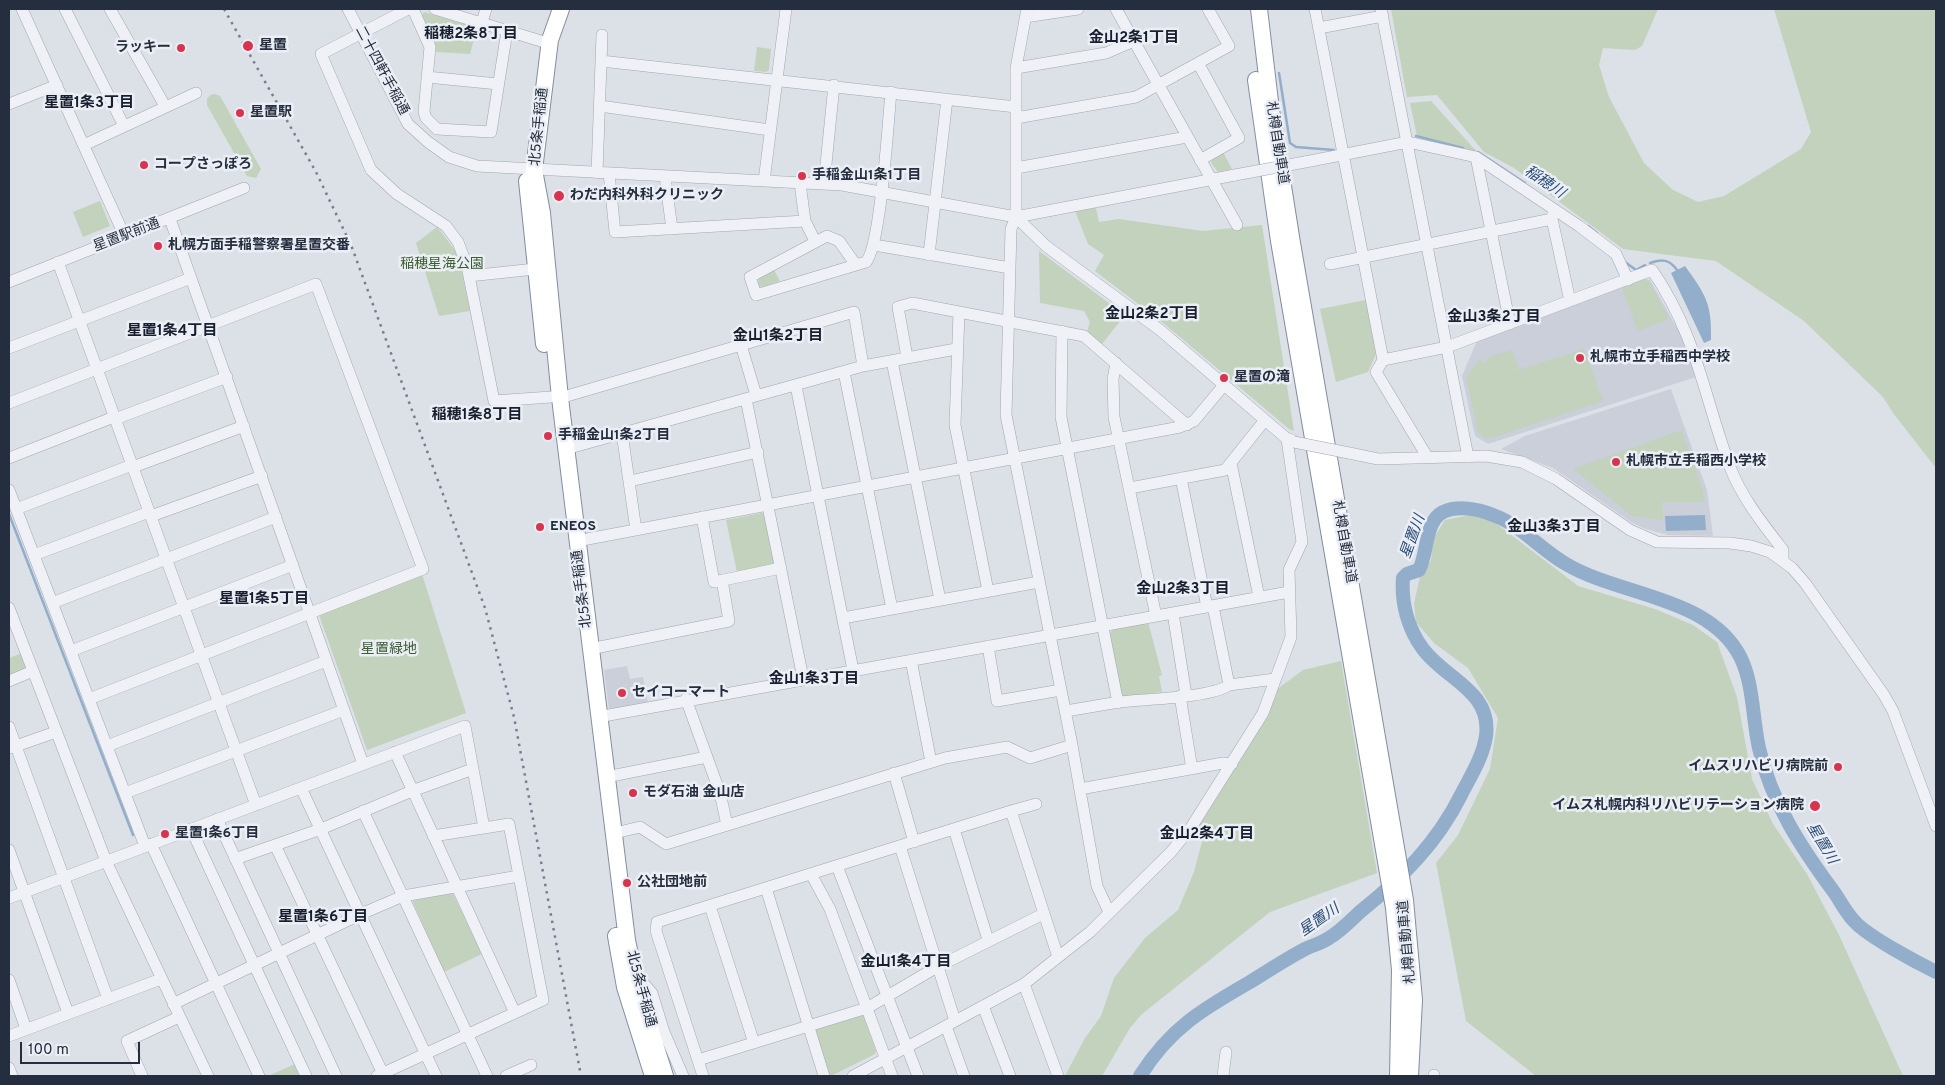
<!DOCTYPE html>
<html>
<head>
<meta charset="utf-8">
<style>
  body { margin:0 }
  #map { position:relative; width:1945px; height:1085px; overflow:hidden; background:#dce0e7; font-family:Overpass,sans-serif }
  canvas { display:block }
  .frame { position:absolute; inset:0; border:10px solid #242e3f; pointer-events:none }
  .scale { position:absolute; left:20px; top:1042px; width:120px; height:22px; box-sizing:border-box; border:2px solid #242e3f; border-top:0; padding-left:6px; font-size:15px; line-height:18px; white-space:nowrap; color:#242e3f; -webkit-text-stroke:4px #ebeff5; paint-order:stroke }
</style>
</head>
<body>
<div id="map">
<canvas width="1945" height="1085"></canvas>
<div class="frame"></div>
<div class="scale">100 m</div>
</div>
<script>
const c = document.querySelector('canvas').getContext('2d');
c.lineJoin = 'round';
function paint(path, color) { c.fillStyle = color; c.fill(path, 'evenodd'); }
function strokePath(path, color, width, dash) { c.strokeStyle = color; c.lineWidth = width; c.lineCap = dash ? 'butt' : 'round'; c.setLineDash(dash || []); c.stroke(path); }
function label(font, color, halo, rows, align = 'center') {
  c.font = font + ' Overpass,"Noto Sans JP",sans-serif'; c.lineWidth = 5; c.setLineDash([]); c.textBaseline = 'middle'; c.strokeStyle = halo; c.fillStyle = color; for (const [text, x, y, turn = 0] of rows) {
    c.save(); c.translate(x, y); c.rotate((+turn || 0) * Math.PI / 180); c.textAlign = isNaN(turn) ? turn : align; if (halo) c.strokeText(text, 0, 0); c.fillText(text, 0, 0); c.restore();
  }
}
const built = new Path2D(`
  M1644 278 1650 280 1683 339 1696 377 1488 444 1475 436 1462 376 1477 341Z
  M1671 389 1707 490 1713 536 1668 535 1643 528 1631 522 1553 468 1501 449 1525 436Z
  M627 666 630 679 643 677 648 703 609 710 604 670Z`);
const green = new Path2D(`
  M1391 9H1658L1642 46 1635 50 1603 48 1599 65 1609 97 1644 163 1673 190 1698 202 1724 196 1801 149 1811 132 1774 9H1936V468L1893 413 1883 397 1804 321 1716 261 1623 249 1514 168 1484 152 1437 95 1407 97Z
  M424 12 477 28 470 54 436 52V45L422 15Z
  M757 47 771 49 769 70 766 72 754 71Z
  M214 94 220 96 261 169 256 178 247 176 207 105V99L210 95Z
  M1431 101 1478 153 1417 136 1410 103Z
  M1223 152 1232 169 1218 172 1211 163 1213 158Z
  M100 201 110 226 83 237 73 212Z
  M1096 208 1099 222 1119 219 1203 231 1262 225 1294 431 1289 429 1167 326 1095 271 1104 255 1088 244 1075 211Z
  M437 227 458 254 470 311 439 316 416 243Z
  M1039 251 1125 315 1102 344 1087 332 1090 322 1084 311 1040 303Z
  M773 268 780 281 762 287 758 285 759 276Z
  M1645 279 1649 281 1668 316 1667 320 1638 331 1622 288Z
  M1366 300 1376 354 1368 372 1336 382 1320 309Z
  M1584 349 1603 401 1489 439 1478 433 1466 377 1479 360 1486 363 1489 357 1512 350 1519 370Z
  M1682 430 1703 491 1705 502H1662L1663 520 1632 516 1573 469Z
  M762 513 765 515 774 562 772 565 737 572 726 520Z
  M1471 515 1493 521 1578 586 1655 609 1693 625 1717 642 1737 697 1752 779 1773 824 1807 874 1839 935 1903 1076H1536L1466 1021 1436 863 1458 835 1490 769 1498 718 1468 668 1434 643 1416 622 1414 604 1420 576 1431 561 1433 539 1445 520Z
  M422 574 466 713 367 750 319 615Z
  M1148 622 1162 675 1159 676 1162 692 1124 697 1121 693 1110 633 1113 629Z
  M25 652 33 671 9 681V658Z
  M1341 661 1377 873 1270 912 1142 1014 1130 1028 1102 1076H1065L1085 1038 1101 1016 1114 978 1145 938 1178 910 1194 872 1203 838 1197 823 1272 693 1303 670Z
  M452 892 482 954 444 972 413 902 415 899Z
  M863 1014 876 1051 875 1054 831 1076 828 1075 814 1030Z
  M295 1064 301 1076H268Z`);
const water = new Path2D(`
  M1685 266C1706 295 1712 304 1711 340L1704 343 1671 273Z
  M1705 515 1706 530 1666 531 1665 516Z`);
const stream = new Path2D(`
  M1279 73 1290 143 1296 147 1334 150
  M1416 136 1463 148
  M1478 152 1525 183
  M1588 226 1597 233
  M1625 262 1636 270 1645 265
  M1650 263C1662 258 1670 260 1677 270
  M9 514 133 835`);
const river = new Path2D(`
  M1140 1076C1170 1028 1203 1009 1250 982 1268 971 1286 959 1305 949 1313 945 1322 943 1329 938 1341 931 1351 920 1361 911 1402 878 1437 843 1461 795 1470 777 1483 757 1486 736 1492 691 1445 679 1423 649 1408 629 1401 603 1403 578L1407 574 1419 570C1428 554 1424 522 1443 512 1458 505 1478 509 1493 515 1521 525 1540 549 1566 564 1618 595 1703 596 1737 651 1754 678 1752 718 1759 748 1771 802 1802 849 1834 892 1841 902 1846 913 1855 922 1869 937 1916 962 1936 972`);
const minor = new Path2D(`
  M22 9 125 237
  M65 9 124 126
  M110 9 165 106
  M348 9 408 124 428 142 449 157 477 166 842 185 1016 217 1235 175
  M408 9 321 54 371 170 397 194 446 226 458 242 467 266 494 401 551 397
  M413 9 430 47 424 112 426 118 437 129 491 132 507 31
  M435 9 541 41
  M1027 9 1016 68V217L1011 229 1006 415 1072 745 1097 886 1109 912
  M1116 9 1237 225
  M1315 9 1383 360 1376 372 1428 458
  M1381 9 1468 457
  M1025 17 1078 9
  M482 22 486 9
  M1319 28 1383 16
  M601 61 1016 107
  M1198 63 1239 138 1200 160
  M1016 68 1106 53 1134 41
  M427 77 498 84
  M9 104 57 85
  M600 106 770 130
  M1016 118 1136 97 1229 46 1208 9
  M84 145 196 93
  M1476 157 1510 324
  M1305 162 1408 142 1476 157 1579 226 1616 254 1628 280
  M1016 168 1187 137
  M597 173 602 35
  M609 173 615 232 805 221
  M665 177 672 229
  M764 181 786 9
  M800 183 805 221 815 241
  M824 184 834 85
  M1553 213 1552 219 1570 301
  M1016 217 1046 246 1160 330 1286 438 1294 441
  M170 219 363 764
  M874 245 1010 268
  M929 255 947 99
  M58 262 256 805
  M1330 264 1552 219
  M856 265 839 241 827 236 750 277 756 295 866 262C881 245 888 122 891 92
  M469 276 535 269
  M9 282 244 188
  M959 312 955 425 988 591
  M1062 331 1061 417 1118 703
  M741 345 756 395
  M9 348 191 278
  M907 357 898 307 912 303 1084 336 1187 425
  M1383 360 1447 347 1652 270C1697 335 1704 397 1730 467 1742 498 1763 524 1783 550V561
  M892 361 940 600
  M1116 363 1113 379 1114 417 1156 616
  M844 372 892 609
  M796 386 853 670
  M560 398 854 312 863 366
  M746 399 803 678
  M9 403 316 284 423 569 89 699
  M115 419 227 377
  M622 433 636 530
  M566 449 863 366 956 349
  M1349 453 1378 459 1486 456 1522 462 1556 479 1630 530 1657 542 1730 543 1751 546 1770 552 1792 568 1805 583 1884 695 1893 711 1936 826
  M9 458 114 417
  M1231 463 1259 597
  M133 467 244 426
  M1181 478 1207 607
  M630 481 758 452
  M1130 488 1225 470 1265 420
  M9 490 145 846
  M16 509 132 465
  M151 516 262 476
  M702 517 714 582 781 568
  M577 541 1180 427 1194 421 1224 385
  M34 555 149 512
  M52 603 276 517
  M1213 606 1229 685
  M9 608 106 861 208 1076
  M1173 613 1186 695
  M843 618 1039 582
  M988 646 997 701 1061 690
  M590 649 729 621 722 580
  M71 651 293 565
  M911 660 931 762
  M9 681 33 671
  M1180 696 1192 769
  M686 699 720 793 727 825
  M1066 711C1083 708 1101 705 1119 702 1144 699 1211 698 1229 685L1275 679
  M598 717 1289 592
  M9 727 108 999
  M107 746 326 661
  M10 748 56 732
  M395 752 515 1013
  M894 773 914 842
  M606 777 707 757
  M301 788 436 1076
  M1080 789 1223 763 1232 764
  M125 793 344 710
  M363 811 487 1076
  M1011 811 1036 804
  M217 819 336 1076
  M191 829 306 1076
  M954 829 988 940
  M615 833 640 827 666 844 945 758 1007 747 1030 758 1072 745
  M151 844 259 1076
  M275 845 384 1076
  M900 846 955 1021
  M9 850 68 1013
  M235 859 321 829 412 791 473 769
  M837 866 918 1076
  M811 874 830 909 892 1076
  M766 888 824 1076
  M9 898 465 726 484 828
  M710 906 754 1043
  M9 980 26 1029
  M1024 984 1058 1076
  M629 986 645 985 652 993 664 1032 683 1076
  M173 1004 361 914 403 896 519 876
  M983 1006 1010 1076
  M946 1026 964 1076
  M9 1036 161 979
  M698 1060 867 1008 937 967 1043 914
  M9 1068 12 1076
  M142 1076 127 1041 179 1017
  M377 1076 543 1000 509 824 433 836
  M506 1076 531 1065
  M703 1076 656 931 657 922 1011 811 1058 957
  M853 1076 1024 984 1090 932 1171 852 1192 826 1263 713 1291 637 1289 570 1302 542 1287 439
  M1223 1076 1226 1052
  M1434 1076V1075`);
const highway = new Path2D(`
  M561 9 550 40 534 170 542 213 560 398 627 940 636 984 665 1076
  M1259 9 1271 110 1292 243 1405 900 1414 1000 1410 1076
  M1256 80 1279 241 1394 908 1400 970 1398 1076
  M527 181 544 344
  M616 936 625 987 653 1076`);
const rail = new Path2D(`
  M224 9 316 172 351 245 485 608 514 717 581 1076`);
const minorBridge = new Path2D(`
  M1235 175 1305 162
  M1294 442 1349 453`);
const markers = [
  [248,46,6,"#d9344e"],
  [181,48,5,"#d9344e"],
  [240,113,5,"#d9344e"],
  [144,165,5,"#d9344e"],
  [802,176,5,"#d9344e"],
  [559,196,6,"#d9344e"],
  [158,246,5,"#d9344e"],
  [1580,358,5,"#d9344e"],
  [1224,378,5,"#d9344e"],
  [548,436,5,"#d9344e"],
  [1616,462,5,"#d9344e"],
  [540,527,5,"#d9344e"],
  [622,693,5,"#d9344e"],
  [1838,767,5,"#d9344e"],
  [633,793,5,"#d9344e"],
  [1815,806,6,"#d9344e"],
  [165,834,5,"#d9344e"],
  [627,883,5,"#d9344e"]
];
const poiNames = [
  ["星置",259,46],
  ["ラッキー",171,48,"right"],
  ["星置駅",250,113],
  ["コープさっぽろ",154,165],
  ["手稲金山1条1丁目",812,176],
  ["わだ内科外科クリニック",570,196],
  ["札幌方面手稲警察署星置交番",168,246],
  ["札幌市立手稲西中学校",1590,358],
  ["星置の滝",1234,378],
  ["手稲金山1条2丁目",558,436],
  ["札幌市立手稲西小学校",1626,462],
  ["ENEOS",550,527],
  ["セイコーマート",632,693],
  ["イムスリハビリ病院前",1828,767,"right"],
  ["モダ石油 金山店",643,793],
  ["イムス札幌内科リハビリテーション病院",1804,806,"right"],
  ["星置1条6丁目",175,834],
  ["公社団地前",637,883]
];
const streetNames = [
  ["二十四軒手稲通",381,71,62],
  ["北5条手稲通",540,127,-84],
  ["札樽自動車道",1276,143,81],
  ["星置駅前通",127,236,-21],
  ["札樽自動車道",1343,542,80],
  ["北5条手稲通",583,589,-97],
  ["札樽自動車道",1408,942,-95],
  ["北5条手稲通",640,989,75]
];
const parkNames = [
  ["稲穂星海公園",442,265],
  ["星置緑地",389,650]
];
const neighbourhoodNames = [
  ["稲穂2条8丁目",471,35],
  ["金山2条1丁目",1134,39],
  ["星置1条3丁目",89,104],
  ["金山2条2丁目",1152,315],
  ["金山3条2丁目",1494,318],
  ["星置1条4丁目",172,332],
  ["金山1条2丁目",778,337],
  ["稲穂1条8丁目",477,416],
  ["金山3条3丁目",1554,528],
  ["金山2条3丁目",1183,590],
  ["星置1条5丁目",264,600],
  ["金山1条3丁目",814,680],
  ["金山2条4丁目",1207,835],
  ["星置1条6丁目",323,918],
  ["金山1条4丁目",906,963]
];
const waterNames = [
  ["稲穂川",1544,183,34],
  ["星置川",1414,537,-70],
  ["星置川",1821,844,59],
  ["星置川",1320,921,-35]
];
paint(built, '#cacfda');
paint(green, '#c2d2bc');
paint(water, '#93aecb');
strokePath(stream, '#93aecb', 2.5);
strokePath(river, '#93aecb', 14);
strokePath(minor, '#a1a7b1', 12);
strokePath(highway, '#828e9f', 18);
strokePath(minor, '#eff1f6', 11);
strokePath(highway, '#fff', 16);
strokePath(rail, '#748092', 2.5, [2.5, 5]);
strokePath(minorBridge, '#a1a7b1', 12, []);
strokePath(minorBridge, '#eff1f6', 11);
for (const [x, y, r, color] of markers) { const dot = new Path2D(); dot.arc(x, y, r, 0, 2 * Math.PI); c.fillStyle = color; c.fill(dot); strokePath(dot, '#ebeff5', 2); }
label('bold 14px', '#242e3f', '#ebeff5', poiNames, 'left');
label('14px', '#242e3f', '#ebeff5', streetNames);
label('14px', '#395c31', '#ebeff5', parkNames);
label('bold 15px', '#171f2f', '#ebeff5', neighbourhoodNames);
label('italic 15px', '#2b4d76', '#ebeff5', waterNames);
</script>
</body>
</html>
